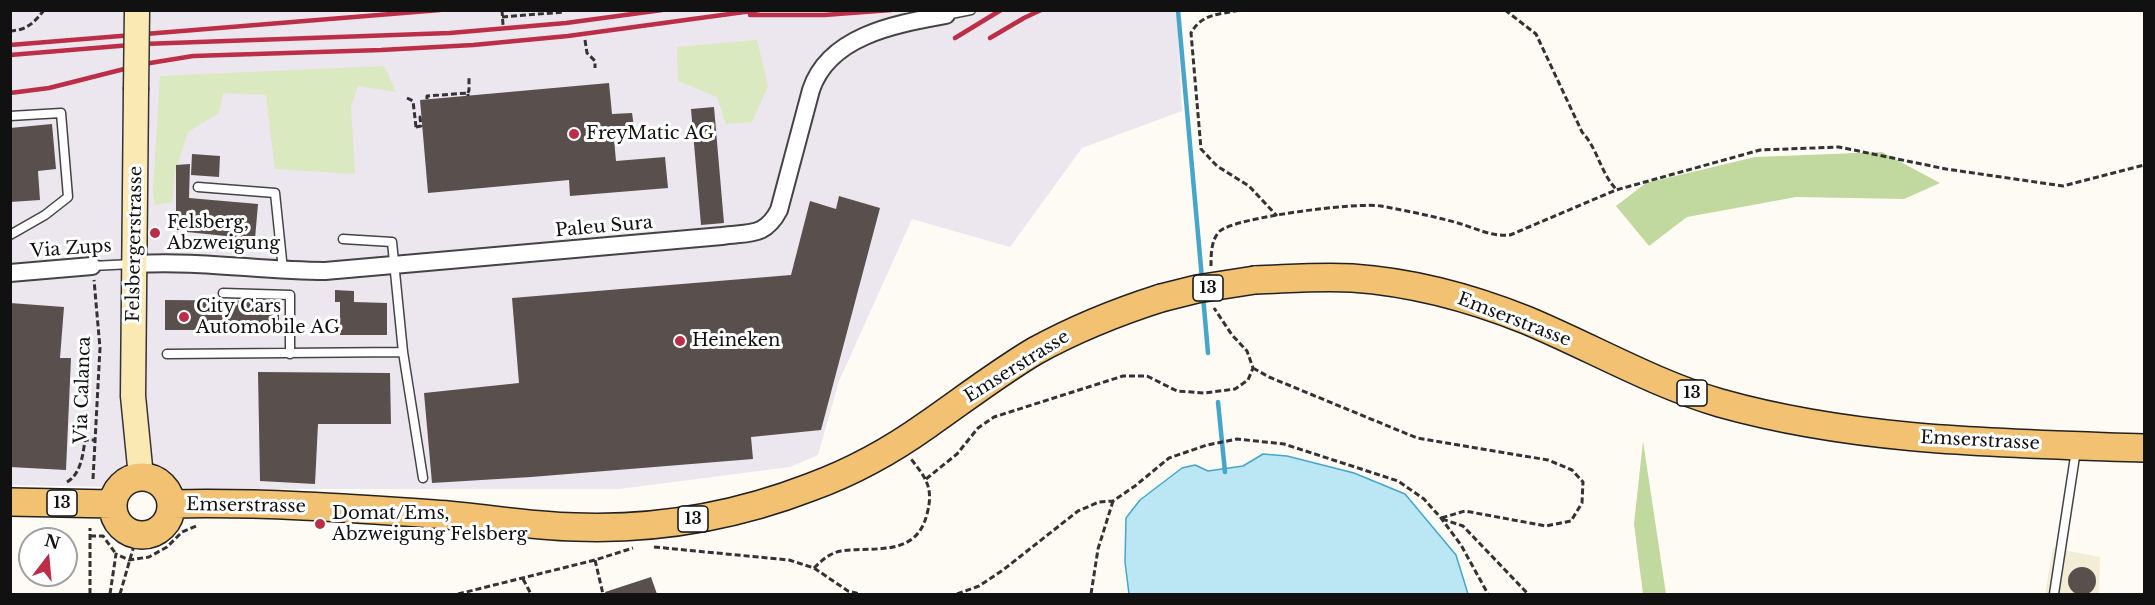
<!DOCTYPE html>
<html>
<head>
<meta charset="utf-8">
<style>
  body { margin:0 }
  #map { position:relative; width:2155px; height:605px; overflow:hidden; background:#fefbf5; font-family:"Libre Baskerville",serif }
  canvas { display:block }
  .frame { position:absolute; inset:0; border:12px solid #111; pointer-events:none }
  .north { position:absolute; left:18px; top:527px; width:60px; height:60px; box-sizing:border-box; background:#fff; border:2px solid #a0a0a0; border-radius:50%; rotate:16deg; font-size:16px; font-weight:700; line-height:24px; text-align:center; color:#111 }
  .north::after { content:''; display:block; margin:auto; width:21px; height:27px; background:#bc2e47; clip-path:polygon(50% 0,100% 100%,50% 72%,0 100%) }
</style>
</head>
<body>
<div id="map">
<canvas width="2155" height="605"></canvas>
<div class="frame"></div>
<div class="north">N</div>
</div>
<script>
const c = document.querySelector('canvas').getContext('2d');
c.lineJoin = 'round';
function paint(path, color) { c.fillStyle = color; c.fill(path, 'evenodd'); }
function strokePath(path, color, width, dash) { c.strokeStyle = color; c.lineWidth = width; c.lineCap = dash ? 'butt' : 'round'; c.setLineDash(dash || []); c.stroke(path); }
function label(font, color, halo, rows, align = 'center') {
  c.font = font + ' "Libre Baskerville",serif'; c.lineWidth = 6; c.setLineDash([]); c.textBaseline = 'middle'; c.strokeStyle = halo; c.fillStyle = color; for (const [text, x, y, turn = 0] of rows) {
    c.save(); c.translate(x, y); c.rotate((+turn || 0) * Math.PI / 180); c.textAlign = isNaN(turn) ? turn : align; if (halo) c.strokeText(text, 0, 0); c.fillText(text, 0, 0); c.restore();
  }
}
const industrial = new Path2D(`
  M11 11H1177L1182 111 1082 148 1010 247 912 219 839 381 818 455 790 467 619 489H199L11 485Z`);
const farmland = new Path2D(`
  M2053 548 2100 557 2099 594H2045Z`);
const green = new Path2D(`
  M757 40 768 86 752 122 726 124 717 97 678 81 677 47Z
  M384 66 396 92 358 86 351 107 355 174 275 169 266 95 223 93 219 113 188 132 175 173 172 202 155 205 153 193 160 76Z`);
const forest = new Path2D(`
  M1882 152 1940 183 1904 199 1796 197 1687 217 1649 246 1616 206 1646 183 1755 157Z
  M1643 441 1666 594H1643L1634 524Z`);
const water = new Path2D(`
  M1263 454 1287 456 1354 473 1405 494 1456 555 1468 594H1129L1125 562 1126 518 1140 500 1182 468 1195 465 1208 471 1243 466Z`);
const stream = new Path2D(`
  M1178 10 1202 279
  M1203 296 1208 353
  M1218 402 1225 472`);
const building = new Path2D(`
  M609 83 612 114 632 113 634 127 613 128 616 161 665 157 668 188 570 196 569 180 428 193 420 100Z
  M714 107 724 223 701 225 691 109Z
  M52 124 56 169 38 171 40 200 10 202V128Z
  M192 154 220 156 219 177 191 175Z
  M190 164 189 198 258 204 255 239 187 232V230H168V214H176V165Z
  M839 196 880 208 821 430 751 437 753 459 531 477 432 483 424 393 519 383 512 298 791 275 810 201 836 209Z
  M335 290 354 291V302L387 303V335H340V302H335Z
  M165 300 279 301V330H165Z
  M10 303 64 307 60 358H71L66 470 10 467Z
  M258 372 390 373 391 424H318L315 484 260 481Z
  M2068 581a14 14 0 1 1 28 0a14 14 0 1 1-28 0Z
  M651 577 657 594H606L605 592Z`);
const path = new Path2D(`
  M502 10 503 25
  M1239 10C1219 15 1202 13 1191 33L1201 149 1217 166 1249 186 1277 216
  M1505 10 1536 34 1582 132C1598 149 1600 172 1616 189
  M502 17 564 12
  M10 31C27 30 34 23 44 10
  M585 40 587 53 595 61V68
  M468 93 469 90V78
  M407 98 413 101 416 127
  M427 99V96L468 93V96
  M416 127 421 126 420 117H421
  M1211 266C1211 255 1211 239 1220 231 1236 217 1358 202 1381 206 1407 211 1433 216 1458 223 1475 228 1492 237 1510 235L1616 190 1760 150 1839 147 1946 169 2063 186 2144 165
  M1253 368 1269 377 1417 438 1548 460 1572 470 1583 482 1582 503 1571 521 1546 526 1465 511 1441 518
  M93 479 100 348 94 280
  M926 479 957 454 978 428 994 417 1123 376H1147L1177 391 1204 393 1235 389 1248 380 1253 368 1247 351 1232 335 1214 308
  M67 482C81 474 83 454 85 440H95
  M1442 519 1463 526 1528 594
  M90 536H103L116 554
  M654 547 789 560 814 568 848 591 860 594
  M595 560 603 594
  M814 568C822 560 830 553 841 551 875 546 916 558 927 514 934 488 926 478 911 459
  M523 579 531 594
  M90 594V528
  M110 594 116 554 129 560 149 557 167 547 182 532 196 526
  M120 594 137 535
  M458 594 595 560 633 548
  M957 594 979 586 1003 570 1078 511 1099 502 1113 501 1135 486 1169 458 1207 445 1237 439 1284 444 1398 481 1424 499 1441 518 1461 545 1488 594
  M1091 594 1098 549 1113 501`);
const lane = new Path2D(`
  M946 15 971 10
  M10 116 61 113 68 197 45 215 10 235
  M198 187 275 193 283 270
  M92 266 132 264
  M223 293 290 295V354
  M403 352 423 478
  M167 354 403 352 392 242 343 239
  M2054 594 2076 450`);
const street = new Path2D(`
  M135 264C199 260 262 271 325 271L722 236C750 232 765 237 779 210L811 90C829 35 897 24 946 15
  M10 273 92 266`);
const secondary = new Path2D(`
  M136 90 133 396 141 477`);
const primary = new Path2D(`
  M1255 280C1287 279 1320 276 1352 278 1411 282 1471 298 1526 320 1591 347 1652 383 1720 403 1859 442 2002 443 2144 448
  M113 506a29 29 0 1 1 58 0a29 29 0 1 1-58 0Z
  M10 502 113 504
  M172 504C259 502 347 508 434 514 481 517 528 526 575 527 656 530 736 516 811 487 852 472 892 450 927 425 963 400 998 373 1035 351 1075 329 1117 312 1161 298`);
const rail = new Path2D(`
  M750 15H824L891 10
  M955 38 1001 10
  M990 38 1024 18 1041 10
  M10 45 440 10
  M10 55 143 44 450 33 566 23 662 10
  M10 93 49 88 144 64 193 56 381 50 473 45 568 36 759 10`);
const secondaryBridge = new Path2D(`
  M136 90 137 10`);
const primaryBridge = new Path2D(`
  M1161 298 1197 289 1255 280`);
const markers = [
  [574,134,6,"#bc2e47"],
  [155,233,6,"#bc2e47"],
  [184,317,6,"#bc2e47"],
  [680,341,6,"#bc2e47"],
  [320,524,6,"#bc2e47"]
];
const shields = [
  [1208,288,30],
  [1692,393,30],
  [62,503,30],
  [693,519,30]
];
const shieldNames = [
  ["13",1208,288],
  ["13",1692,393],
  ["13",62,503],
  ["13",693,519]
];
const poiNames = [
  ["FreyMatic AG",586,134],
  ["Felsberg,",167,223],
  ["Abzweigung",167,244],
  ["City Cars",196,307],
  ["Automobile AG",196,328],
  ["Heineken",692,341],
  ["Domat/Ems,",332,514],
  ["Abzweigung Felsberg",332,535]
];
const streetNames = [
  ["Paleu Sura",604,227,-5],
  ["Felsbergerstrasse",135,244,-89],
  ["Via Zups",71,249,-4],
  ["Emserstrasse",1514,320,21],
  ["Emserstrasse",1017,367,-32],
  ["Via Calanca",83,390,-88],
  ["Emserstrasse",1980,441,3],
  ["Emserstrasse",246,506,1]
];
paint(industrial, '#ece6ee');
paint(farmland, '#f4edd5');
paint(green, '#dae9bf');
paint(forest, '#c1d99f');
paint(water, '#bbe6f4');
strokePath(water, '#46a5c8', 1.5);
strokePath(stream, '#46a5c8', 4.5);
paint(building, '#59504d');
strokePath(lane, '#444', 11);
strokePath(street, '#444', 20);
strokePath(secondary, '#333', 27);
strokePath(primary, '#222', 30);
strokePath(path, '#333', 3, [6, 3]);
strokePath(lane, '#fff', 8);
strokePath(street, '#fff', 16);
strokePath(secondary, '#fbe9b3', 24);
strokePath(primary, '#f2c171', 27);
strokePath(rail, '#bc2e47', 4.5);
strokePath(secondaryBridge, '#333', 27, []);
strokePath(primaryBridge, '#222', 30, []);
strokePath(secondaryBridge, '#fbe9b3', 24);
strokePath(primaryBridge, '#f2c171', 27);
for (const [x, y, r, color] of markers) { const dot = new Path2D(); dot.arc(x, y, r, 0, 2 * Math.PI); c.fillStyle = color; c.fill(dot); strokePath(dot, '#fff', 2); }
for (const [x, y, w] of shields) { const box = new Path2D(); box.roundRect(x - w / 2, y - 13, w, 26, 4.5); c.fillStyle = '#fff'; c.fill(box); strokePath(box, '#111', 1.5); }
label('bold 16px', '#111', null, shieldNames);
label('18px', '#111', '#fff', poiNames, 'left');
label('18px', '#111', '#fff', streetNames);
</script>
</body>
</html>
